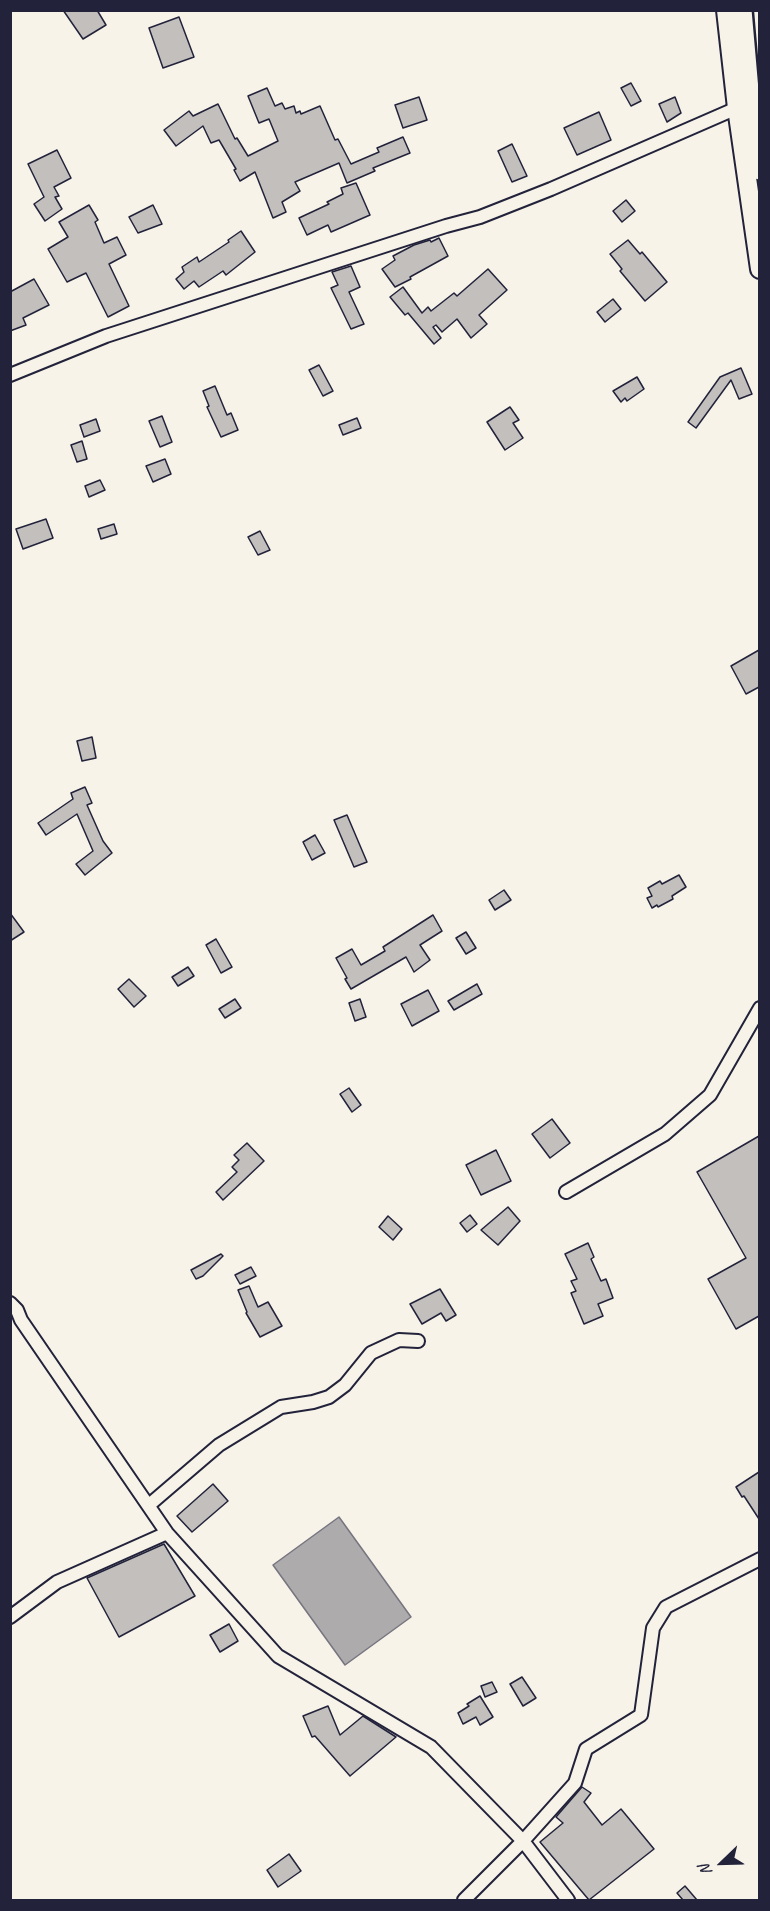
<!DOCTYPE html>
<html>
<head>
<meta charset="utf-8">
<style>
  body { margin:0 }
  #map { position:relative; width:770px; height:1911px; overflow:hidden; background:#f7f3e8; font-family:Caveat,sans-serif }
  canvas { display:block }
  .frame { position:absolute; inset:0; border:12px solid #22223b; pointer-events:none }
  .north { position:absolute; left:692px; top:1833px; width:60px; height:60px; -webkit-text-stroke:4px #f7f3e8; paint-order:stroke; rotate:247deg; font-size:16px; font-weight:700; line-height:24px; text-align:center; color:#22223b }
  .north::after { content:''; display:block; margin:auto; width:21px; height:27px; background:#22223b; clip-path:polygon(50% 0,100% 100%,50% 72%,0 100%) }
</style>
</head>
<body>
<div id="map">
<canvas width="770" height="1911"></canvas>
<div class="frame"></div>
<div class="north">N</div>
</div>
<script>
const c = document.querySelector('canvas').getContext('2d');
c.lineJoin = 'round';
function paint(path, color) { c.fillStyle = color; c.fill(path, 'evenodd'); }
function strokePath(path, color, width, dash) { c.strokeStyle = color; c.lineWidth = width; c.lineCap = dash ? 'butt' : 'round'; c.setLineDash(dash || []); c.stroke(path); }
const water = new Path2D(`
  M339 1517 411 1617 345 1665 273 1565Z`);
const building = new Path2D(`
  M63 10H97L106 25 83 39Z
  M179 17 194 57 163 68 149 28Z
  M631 83 641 101 631 106 621 88Z
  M267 88 275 106 282 103 285 109 294 106 296 113 300 111 301 114 320 106 335 140 338 139 351 164 379 152 377 148 403 137 410 153 373 168 375 171 347 183 339 163 295 182 300 191 282 202 286 212 273 218 255 172 240 181 234 170 236 169 219 140 211 143 203 126 176 146 164 130 189 111 193 116 218 104 235 139 237 138 248 156 278 141 269 119 259 123 248 96Z
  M419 97 427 120 403 128 395 105Z
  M675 97 681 113 667 122 659 104Z
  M599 112 611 140 577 155 564 128Z
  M512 144 527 176 512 182 498 151Z
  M57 150 71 178 54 187 59 196 55 197 62 209 45 221 34 204 44 197 28 164Z
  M356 183 370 215 331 232 328 225 307 235 299 218 329 204 327 202 343 194 341 188Z
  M626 200 635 211 622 222 613 211Z
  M89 205 98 220 95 222 104 243 117 237 126 255 109 264 129 306 108 317 86 273 67 282 48 249 68 237 59 222Z
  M153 205 162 224 138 233 129 217Z
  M241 231 255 252 226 275 223 271 199 287 194 281 184 289 176 279 184 272 182 267 197 257 199 262 229 242 228 240Z
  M439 238 448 256 410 277 411 279 395 287 382 269 395 260 393 256 414 245 430 240 431 242Z
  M628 240 640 254 642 252 667 282 645 301 620 271 622 269 610 254Z
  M351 266 360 287 349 292 364 324 351 329 331 288 338 285 332 272Z
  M488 269 507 290 479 315 487 324 471 338 457 319 442 332 436 325 433 327 441 338 434 344 408 313 405 315 390 297 403 287 422 313 428 307 431 311 454 293 457 296Z
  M34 279 49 305 23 318 26 325 10 331V292Z
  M613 299 621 309 605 322 597 312Z
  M319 365 333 391 323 396 309 370Z
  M741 368 752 394 739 399 731 380 696 428 688 422 720 377Z
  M637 377 644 389 627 401 625 398 621 402 613 391Z
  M215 386 227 415 231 413 238 430 221 437 207 407 209 406 203 391Z
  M510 407 519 420 513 423 523 438 505 450 487 422Z
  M162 416 172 442 160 447 149 421Z
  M357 418 361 428 343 435 339 425Z
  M96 419 100 431 84 437 80 425Z
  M82 441 87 459 77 462 71 445Z
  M165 459 171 474 153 482 146 466Z
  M100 480 105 490 89 497 85 486Z
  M46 519 53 538 23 549 16 529Z
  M114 524 117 534 101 539 98 529Z
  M260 531 270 550 258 555 248 537Z
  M759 650V687L746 694 731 666Z
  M92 737 96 758 82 761 77 741Z
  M85 787 92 803 87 805 103 841 112 853 85 875 76 864 93 851 77 814 46 835 38 823 73 799 71 793Z
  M347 815 367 862 354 867 334 820Z
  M315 835 325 853 312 860 303 842Z
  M679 875 686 887 672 896 673 899 658 907 657 905 652 908 647 898 652 896 648 888 660 881 662 884Z
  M504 890 511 900 495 910 489 900Z
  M10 913 24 932 10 941Z
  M433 915 442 931 420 945 430 960 414 972 406 957 351 989 345 979 347 978 336 958 352 949 361 965 385 951 383 947Z
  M466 932 476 948 466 954 456 938Z
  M216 939 232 967 221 973 206 945Z
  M188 967 194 976 178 986 172 977Z
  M129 979 146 996 134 1007 118 989Z
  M477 984 482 994 454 1010 448 1001Z
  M428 990 439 1011 412 1026 401 1004Z
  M235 999 241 1008 225 1018 219 1009Z
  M360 999 366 1017 355 1021 349 1003Z
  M349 1088 361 1105 352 1112 340 1094Z
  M552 1119 570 1143 550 1158 532 1134Z
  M759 1136V1316L736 1329 708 1279 746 1258 697 1172Z
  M247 1143 264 1161 223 1200 216 1192 237 1172 232 1167 239 1160 234 1155Z
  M496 1150 511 1181 481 1195 466 1165Z
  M508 1207 520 1221 498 1245 481 1230Z
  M470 1215 477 1224 467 1232 460 1223Z
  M388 1216 402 1229 393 1240 379 1227Z
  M588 1243 594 1257 591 1259 601 1281 606 1279 613 1298 598 1304 603 1316 584 1324 571 1293 576 1291 571 1281 577 1279 565 1254Z
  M221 1254 223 1256 203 1276 196 1279 191 1270Z
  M251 1267 256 1276 240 1284 235 1275Z
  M249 1286 258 1307 268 1302 282 1326 260 1337 246 1313 247 1312 238 1290Z
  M440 1289 456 1315 446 1321 441 1313 422 1324 410 1304Z
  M759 1472V1519L744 1496 742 1497 736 1487Z
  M213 1484 228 1501 192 1532 177 1516Z
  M164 1544 195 1596 119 1637 87 1578Z
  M229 1624 238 1641 220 1652 210 1635Z
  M522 1677 536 1698 523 1706 510 1684Z
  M492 1682 497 1692 485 1697 481 1686Z
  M480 1696 493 1717 480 1725 476 1717 463 1724 458 1713 469 1706 467 1704Z
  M328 1706 340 1735 363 1716 396 1737 350 1776 315 1736 312 1737 303 1716Z
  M582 1787 591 1793 584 1802 602 1825 621 1809 654 1849 589 1900 540 1842 563 1823 556 1817Z
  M289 1854 301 1871 278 1887 267 1870Z
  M685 1886 697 1900H683L677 1893Z`);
const minor = new Path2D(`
  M10 375 106 336 446 226 480 217 551 189 737 108
  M566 1192 665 1134 710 1095 760 1008
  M10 1303 17 1310 21 1320 167 1533 278 1656 431 1747 523 1841 568 1900
  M149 1505 219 1445 281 1407 313 1402 329 1397 345 1385 371 1353 399 1340 418 1341
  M10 1617 57 1582 167 1533
  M464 1900 523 1841 575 1783 586 1749 641 1715 653 1628 666 1607 760 1559`);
const secondary = new Path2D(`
  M726 10 737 108 760 269`);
const trunk = new Path2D(`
  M741 10 749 102 760 169`);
paint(water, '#aeabad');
strokePath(water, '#76747f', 1.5);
paint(building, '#c2bfbd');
strokePath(building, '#22223b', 1.5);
strokePath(minor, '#22223b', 16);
strokePath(secondary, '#22223b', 22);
strokePath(trunk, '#22223b', 26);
strokePath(minor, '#f7f3e8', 12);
strokePath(secondary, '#f7f3e8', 18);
strokePath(trunk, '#f7f3e8', 21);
</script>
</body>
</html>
